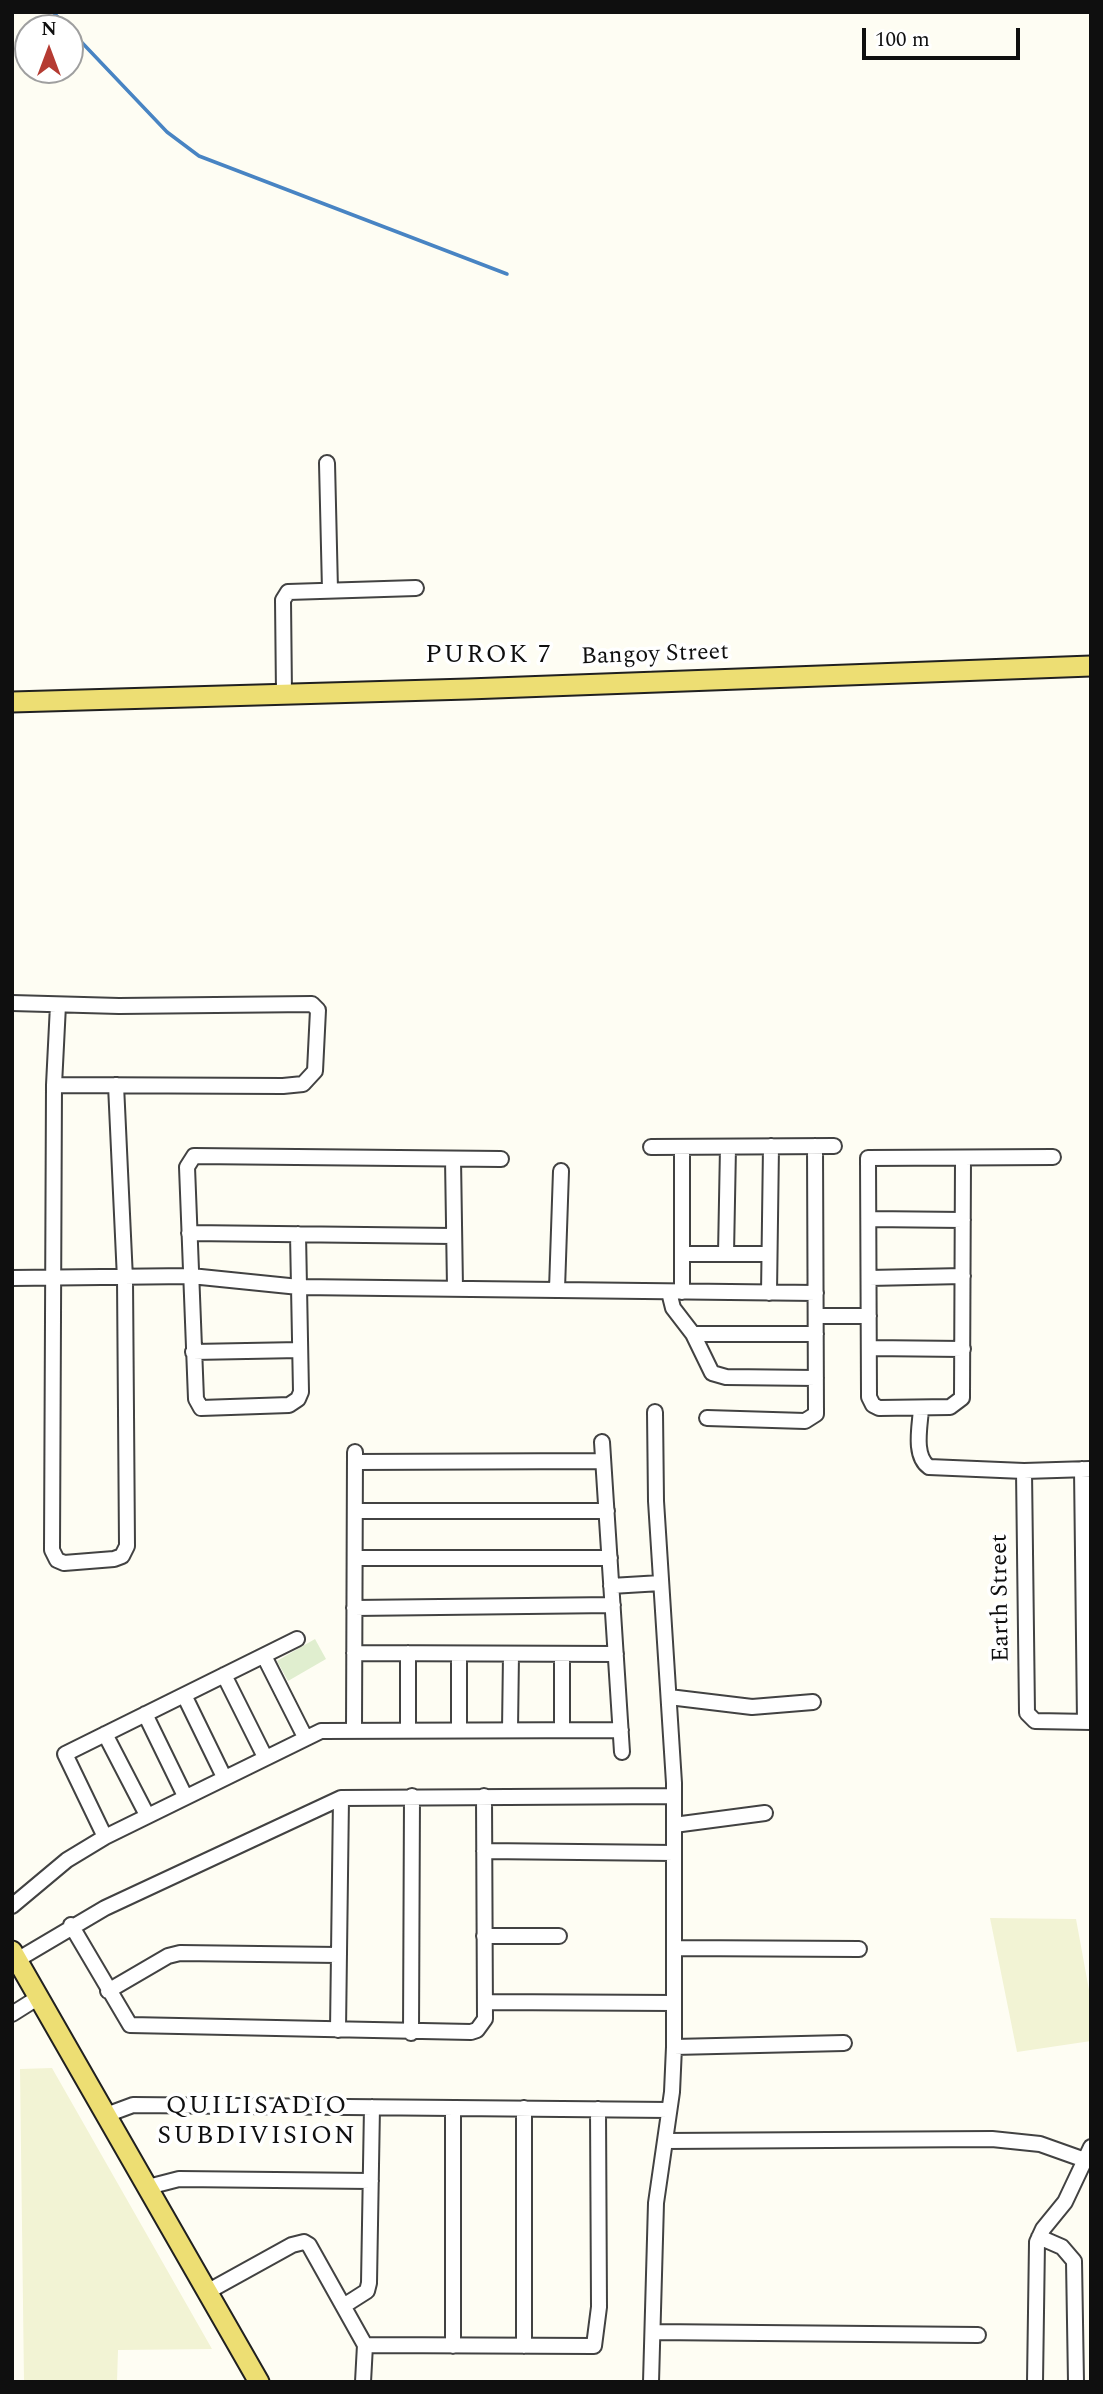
<!DOCTYPE html>
<html>
<head>
<meta charset="utf-8">
<style>
  body { margin:0 }
  #map { position:relative; width:1103px; height:2394px; overflow:hidden; background:#fefdf3; font-family:Spectral,serif }
  canvas { display:block }
  .frame { position:absolute; inset:0; border:14px solid #0f0f0f; pointer-events:none }
  .north { position:absolute; left:14px; top:14px; width:70px; height:70px; box-sizing:border-box; background:#fff; border:2px solid #9f9f9f; border-radius:50%; rotate:0deg; font-size:19px; font-weight:700; line-height:28px; text-align:center; color:#0f0f0f }
  .north::after { content:''; display:block; margin:auto; width:24px; height:32px; background:#b53b32; clip-path:polygon(50% 0,100% 100%,50% 72%,0 100%) }
  .scale { position:absolute; left:862px; top:28px; width:158px; height:32px; box-sizing:border-box; border:4px solid #0f0f0f; border-top:0; padding-left:9px; font-size:21px; line-height:24px; white-space:nowrap; color:#0f0f0f; -webkit-text-stroke:5px #fff; paint-order:stroke }
</style>
</head>
<body>
<div id="map">
<canvas width="1103" height="2394"></canvas>
<div class="frame"></div>
<div class="north">N</div>
<div class="scale">100 m</div>
</div>
<script>
const c = document.querySelector('canvas').getContext('2d');
c.lineJoin = 'round';
function paint(path, color) { c.fillStyle = color; c.fill(path, 'evenodd'); }
function strokePath(path, color, width, dash) { c.strokeStyle = color; c.lineWidth = width; c.lineCap = dash ? 'butt' : 'round'; c.setLineDash(dash || []); c.stroke(path); }
function label(font, color, halo, rows, align = 'center') {
  c.font = font + ' Spectral,serif'; c.lineWidth = 7; c.setLineDash([]); c.textBaseline = 'middle'; c.strokeStyle = halo; c.fillStyle = color; for (const [text, x, y, turn = 0] of rows) {
    c.save(); c.translate(x, y); c.rotate((+turn || 0) * Math.PI / 180); c.textAlign = isNaN(turn) ? turn : align; if (halo) c.strokeText(text, 0, 0); c.fillText(text, 0, 0); c.restore();
  }
}
const farmland = new Path2D(`
  M990 1918 1076 1919 1091 2001V2041L1017 2052Z
  M52 2068 212 2349 118 2350 117 2382H24L20 2069Z`);
const pitch = new Path2D(`
  M315 1639 326 1659 288 1681 277 1661Z`);
const stream = new Path2D(`
  M53 12 68 28
  M70 30 167 132 199 156 507 274`);
const minor = new Path2D(`
  M327 463 330 590
  M284 694 283 600 288 592 416 588
  M12 1003 119 1006 312 1004 318 1010 315 1071 303 1084 283 1086 54 1085
  M58 1005 54 1085 52 1550 57 1560 64 1563 114 1559 122 1556 127 1546 125 1279 116 1085
  M651 1147 834 1146
  M682 1147V1292
  M963 1158 962 1398 950 1407 879 1408 873 1405 869 1397 868 1158 1053 1157
  M453 1159 455 1288
  M869 1219 963 1220
  M189 1233 453 1236
  M298 1234 301 1392 298 1399 289 1405 201 1408 196 1399 187 1167 194 1156 501 1159
  M682 1254H769
  M726 1254 728 1147
  M12 1278 191 1276 299 1287 816 1293
  M869 1278 963 1276
  M557 1289 561 1171
  M669 1292 673 1308 693 1334 712 1373 726 1377 816 1378
  M769 1293 771 1146
  M816 1316H869
  M693 1334H816
  M869 1348 963 1349
  M193 1352 300 1350
  M921 1409C920 1426 913 1456 929 1467L1024 1471 1089 1469
  M707 1418 805 1421 816 1414 815 1146
  M602 1442 622 1752
  M355 1462 603 1461
  M1082 1469 1085 1722
  M1024 1471 1027 1713 1035 1721 1091 1722
  M355 1511H607
  M355 1558H610
  M611 1586 661 1583
  M354 1608 613 1605
  M354 1653 616 1654
  M408 1653V1730
  M459 1654V1730
  M264 1656 305 1737
  M224 1675 265 1757
  M184 1695 224 1777
  M669 1697 752 1707 813 1702
  M145 1714 185 1796
  M354 1730 355 1452
  M510 1730 511 1654
  M562 1730V1654
  M105 1734 147 1815
  M674 1825 765 1813
  M105 1837 65 1754 297 1639
  M484 1851 674 1853
  M12 1906 67 1860 105 1837 321 1731 621 1730
  M71 1925 130 2025 471 2032 477 2030 485 2019 484 1796
  M484 1936H559
  M674 1948 859 1949
  M17 1960 105 1908 341 1798 674 1796
  M108 1991 168 1956 180 1953 338 1955
  M485 2002 674 2003
  M12 2014 39 1997
  M338 2030 341 1798
  M411 2033 412 1796
  M674 2047 844 2043
  M524 2108V2346
  M106 2115 133 2105 669 2110
  M665 2141 992 2139 1040 2144 1085 2160
  M148 2187 179 2179 371 2181
  M1039 2237 1062 2247 1074 2261 1076 2382
  M207 2292 292 2245 304 2242 309 2245 365 2345 363 2382
  M345 2305 367 2291 369 2283 372 2107
  M653 2332 978 2335
  M365 2345 594 2346 599 2307 598 2109
  M453 2346V2108
  M651 2382 656 2203 672 2092 674 2047V1783L656 1501 655 1412
  M1035 2382 1037 2242 1043 2229 1065 2202 1091 2147`);
const major = new Path2D(`
  M12 702 468 689 1091 666
  M12 1951 259 2382`);
const streetNames = [
  ["Bangoy Street",655,656,-2],
  ["Earth Street",1002,1598,-91]
];
const neighbourhoodNames = [
  ["PUROK 7",489,657],
  ["QUILISADIO",257,2108],
  ["SUBDIVISION",257,2138]
];
paint(farmland, '#f2f3d4');
paint(pitch, '#e0eecf');
strokePath(stream, '#4884c3', 3.5);
strokePath(minor, '#424242', 18);
strokePath(major, '#202020', 23);
strokePath(minor, '#fff', 14);
strokePath(major, '#edde73', 19);
label('24px', '#0f0f0f', '#fff', streetNames);
c.letterSpacing = '2px';
label('26px', '#0f0f0f', '#fff', neighbourhoodNames);
c.letterSpacing = '0px';
</script>
</body>
</html>
